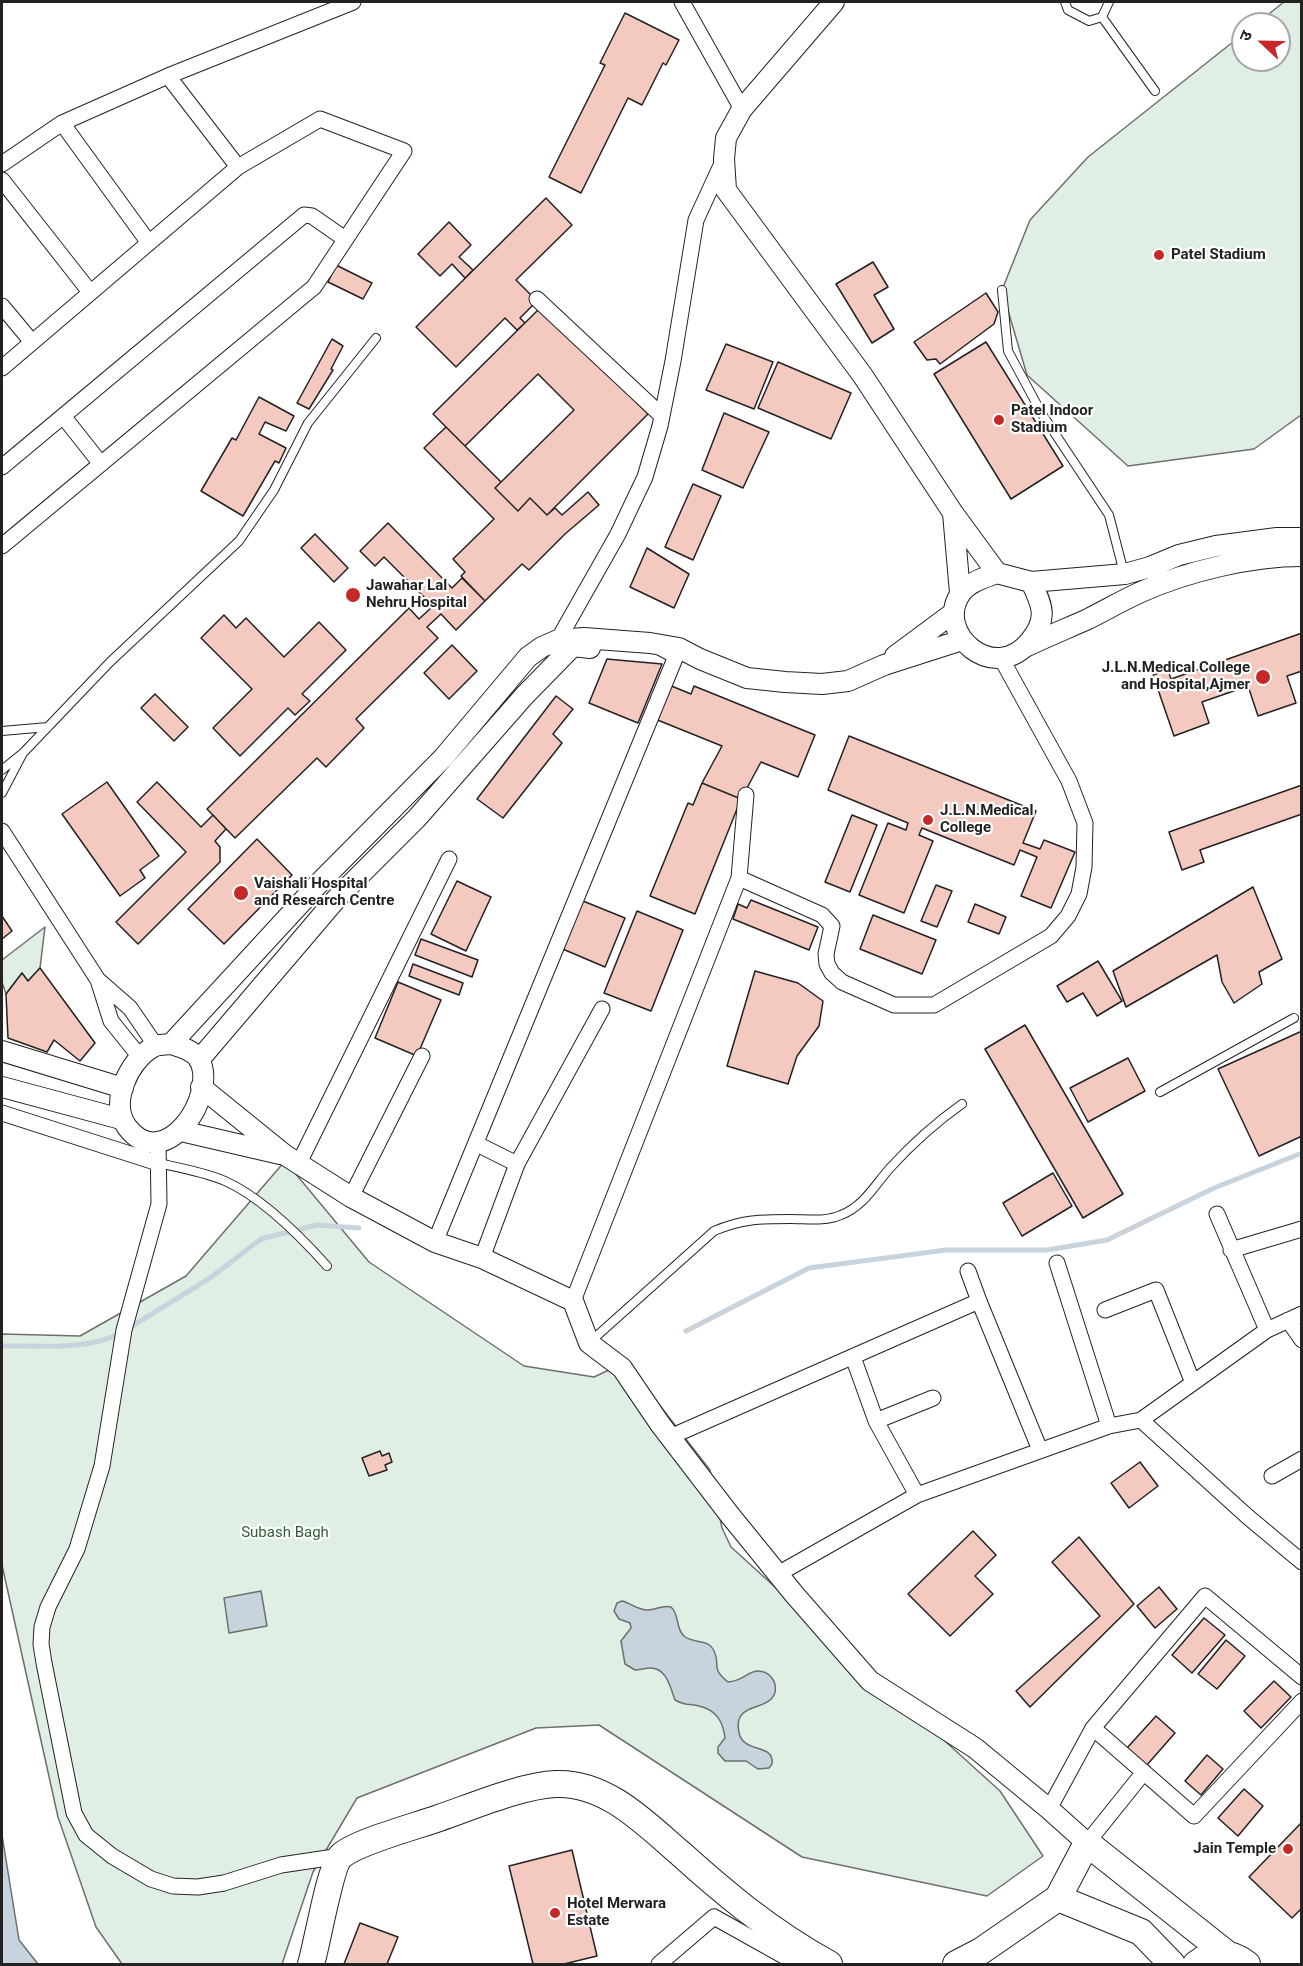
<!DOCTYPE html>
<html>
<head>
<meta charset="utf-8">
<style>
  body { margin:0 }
  #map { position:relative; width:1303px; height:1966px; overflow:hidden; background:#fff; font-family:Roboto,"Noto Sans Devanagari",sans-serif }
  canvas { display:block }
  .frame { position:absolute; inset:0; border:3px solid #222; pointer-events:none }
  .north { position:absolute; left:1231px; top:12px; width:60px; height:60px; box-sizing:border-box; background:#fff; border:2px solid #a7a7a7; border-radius:50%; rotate:292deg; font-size:16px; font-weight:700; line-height:24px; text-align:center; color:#222 }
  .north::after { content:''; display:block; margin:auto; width:21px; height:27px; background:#c62828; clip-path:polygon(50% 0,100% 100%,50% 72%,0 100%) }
</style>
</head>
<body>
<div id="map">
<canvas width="1303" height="1966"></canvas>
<div class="frame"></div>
<div class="north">उ</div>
</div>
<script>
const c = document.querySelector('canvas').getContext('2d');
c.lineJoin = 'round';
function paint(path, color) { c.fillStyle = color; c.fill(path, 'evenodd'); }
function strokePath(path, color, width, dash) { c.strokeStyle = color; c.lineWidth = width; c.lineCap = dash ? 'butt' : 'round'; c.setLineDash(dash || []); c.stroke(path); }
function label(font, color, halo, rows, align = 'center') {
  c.font = font + ' Roboto,sans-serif'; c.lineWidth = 4.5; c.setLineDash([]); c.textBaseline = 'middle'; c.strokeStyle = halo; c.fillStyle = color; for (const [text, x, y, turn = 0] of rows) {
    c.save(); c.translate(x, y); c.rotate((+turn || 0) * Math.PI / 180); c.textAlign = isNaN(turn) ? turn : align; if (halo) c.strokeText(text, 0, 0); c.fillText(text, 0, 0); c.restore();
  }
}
const green = new Path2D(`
  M1284 2H1301V415L1254 449 1128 466 1027 375 1002 290 1030 220 1088 157 1243 34V60H1279V24H1256Z
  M45 927 40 968 28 981 22 973 6 994 2 982V960Z
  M285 1161 369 1262 524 1366 594 1377 626 1362 710 1470 722 1528 731 1547 1000 1791 1043 1856 987 1896 802 1857 599 1725 536 1728 357 1798 313 1872 282 1964H122L96 1927 58 1817 2 1565V1334L80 1336 186 1276Z`);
const water = new Path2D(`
  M261 1591 267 1626 229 1633 224 1598Z
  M622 1601C630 1603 637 1609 646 1610 656 1611 662 1604 671 1607 680 1615 675 1628 684 1636 693 1644 708 1639 713 1649 722 1665 709 1667 728 1682 743 1681 747 1672 757 1671 773 1670 782 1690 770 1700 759 1710 733 1705 739 1733 744 1754 775 1743 772 1764L769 1768 758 1769 746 1761H725L718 1753V1747L725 1738C723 1721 716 1710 699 1706 688 1703 688 1707 675 1700 670 1687 667 1668 650 1668 645 1668 640 1670 635 1670L625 1664 621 1641 631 1628 630 1623 619 1619 614 1611 617 1603Z
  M2 1835 19 1940 38 1964H2Z`);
const stream = new Path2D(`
  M129 1328 210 1278 261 1239 317 1225 359 1228
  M686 1331 809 1268 946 1250H1047L1107 1240 1214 1188 1302 1153
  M2 1346C40 1345 86 1351 121 1333`);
const building = new Path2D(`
  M625 13 679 40 666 65 663 63 642 105 628 98 581 193 549 177 605 65 600 63Z
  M546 198 572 225 516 280 537 301 520 318 525 323 517 330 505 318 456 367 416 327Z
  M449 222 471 245 459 257 473 270 465 278 452 264 440 276 418 254Z
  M873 262 888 287 874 295 894 329 872 343 836 284Z
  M336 265 372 283 363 299 328 282Z
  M986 293 998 312 994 324 940 364 936 359 927 360 914 342Z
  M542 306 648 414 547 515 530 498 518 511 495 488 574 410 538 374 465 446 433 414Z
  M332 339 343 346 331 369 333 370 309 409 297 403Z
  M986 342 1063 466 1011 499 934 374Z
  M726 344 773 362 754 409 706 390Z
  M778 362 851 393 831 439 758 408Z
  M259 397 294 416 286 431 265 422 259 434 286 448 279 463 275 461 243 516 201 491 232 438 236 440Z
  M724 413 769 432 743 488 702 470Z
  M446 427 501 482 495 488 518 511 530 498 547 515 555 508 562 515 588 492 599 505 565 534 529 570 522 564 485 601 461 576 465 572 453 559 494 519 424 448Z
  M693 484 721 496 693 560 665 547Z
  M388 523 452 588 462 578 485 601 456 630 441 614 427 627 438 638 356 719 364 728 326 767 317 758 235 838 207 809 409 608 419 619 433 606 384 557 375 566 360 551Z
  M315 534 348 568 334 582 301 548Z
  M647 548 689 574 674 608 630 587Z
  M224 615 236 628 246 618 284 657 319 622 346 650 302 694 310 701 295 715 288 708 240 756 213 728 252 689 201 638Z
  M1302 633V671L1287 676 1296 703 1258 716 1248 686 1202 702 1209 723 1174 736 1153 675 1168 670 1171 679Z
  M452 645 477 671 449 699 424 673Z
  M607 659 662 664 638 723 589 703Z
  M669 685 691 694 694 686 815 735 798 777 761 762 741 799 702 783 722 746 655 719Z
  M155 694 188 727 174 741 141 708Z
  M556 696 573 709 553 734 562 743 503 818 477 799Z
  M849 736 1036 811 1023 843 1040 849 1044 840 1075 852 1051 908 1021 896 1037 857 1020 850 1014 865 922 828 919 835 933 841 904 913 859 895 888 823 906 830 908 823 828 790Z
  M107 782 159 856 140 870 145 878 120 896 62 814Z
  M157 782 201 827 213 815 226 829 215 841 220 847V862L138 944 116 922 186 852 137 802Z
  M702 783 741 799 695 914 650 896 688 803 693 805Z
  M1302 785V814L1200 850 1204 862 1182 870 1169 832Z
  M852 815 877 825 850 892 825 882Z
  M257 839 292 875 224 944 188 909Z
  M457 881 491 897 466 951 431 934Z
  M936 885 952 891 937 927 921 921Z
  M1253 887 1282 959 1259 972 1262 984 1234 1003 1222 982 1217 955 1126 1007 1113 971Z
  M578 899 625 918 605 967 558 947Z
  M751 900 818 927 809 950 733 919 738 904 747 908Z
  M975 904 1006 917 999 934 968 922Z
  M637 911 683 930 651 1011 604 993Z
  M873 915 936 940 922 974 860 949Z
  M2 916 12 931 2 939Z
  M421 939 478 960 472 977 415 955Z
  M1098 961 1122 1001 1097 1016 1083 993 1067 1002 1057 986Z
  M413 964 463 983 459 995 409 976Z
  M40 968 95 1043 80 1061 54 1040 47 1052 8 1038 6 994 22 973 28 981Z
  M755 971 798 983 823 1001 819 1026 797 1056 788 1084 727 1066Z
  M398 982 441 1000 417 1056 375 1038Z
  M1025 1025 1123 1194 1083 1218 985 1049Z
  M1302 1031V1136L1259 1156 1218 1069Z
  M1128 1058 1145 1091 1088 1122 1070 1088Z
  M1053 1173 1072 1206 1022 1236 1003 1203Z
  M380 1451 382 1456 389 1453 392 1462 385 1465 387 1470 369 1476 362 1458Z
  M1140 1462 1158 1486 1129 1508 1111 1483Z
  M973 1531 996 1555 975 1576 993 1594 950 1636 908 1594Z
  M1079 1537 1134 1604 1030 1707 1016 1691 1100 1616 1052 1562Z
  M1159 1587 1177 1609 1155 1628 1137 1606Z
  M1204 1618 1225 1635 1192 1673 1172 1655Z
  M1226 1640 1245 1656 1217 1689 1198 1674Z
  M1274 1681 1291 1697 1261 1728 1244 1711Z
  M1156 1716 1175 1733 1146 1766 1127 1748Z
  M1207 1755 1223 1769 1201 1795 1185 1781Z
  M1244 1789 1263 1806 1238 1836 1218 1818Z
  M1302 1822V1908L1292 1918 1249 1877Z
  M572 1850 597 1956 564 1964H533L509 1866Z
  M360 1923 398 1937 387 1964H344Z`);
const service = new Path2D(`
  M1065 2 1068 10 1089 21 1102 17 1109 2
  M1102 17 1155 91
  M1002 290 1008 351 1042 414 1109 515 1124 573
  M2 731 48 727
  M2 770 24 752 110 662 239 541 274 490 308 423 376 338
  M2 793 22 755
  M1160 1092 1294 1018
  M158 1163C181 1168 204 1172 225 1181 261 1197 301 1237 327 1266
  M590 1342 714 1231C742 1219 761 1219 791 1219 807 1219 825 1222 841 1215 864 1206 874 1186 890 1168 912 1144 935 1123 962 1104`);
const minor = new Path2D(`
  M682 2 742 109
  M168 76 238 167
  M62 123 149 243
  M2 164 62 123 168 76 353 2
  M2 180 90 292
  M537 299 662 416
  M2 306 32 342
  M2 368 238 167 320 119 404 151 314 287 2 546
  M63 416 101 464
  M2 467 304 215 312 216 345 239
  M558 640 618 534 645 477 660 426 673 361 696 220 724 159
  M2 831 98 980 130 1008 156 1046
  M739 878 822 915 832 926 826 954 827 964 832 973 842 982 894 1005H934L1051 936 1068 916 1079 894 1084 867 1085 823 1069 781 1001 658
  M98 980 111 1021 140 1057
  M2 1113 158 1163
  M158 1142 159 1204 124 1330 102 1466 77 1549 48 1607 42 1627 41 1644 44 1663 74 1813 86 1835 112 1856 151 1879 173 1886 198 1887 224 1883 281 1865 341 1856
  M477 1144 517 1164
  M298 1165 449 859
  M351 1197 422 1056
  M1217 1214 1267 1330
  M435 1242 676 656 661 648
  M1231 1250 1302 1229
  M482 1258 517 1164 602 1009
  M1057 1263 1109 1426
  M968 1271 979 1301 1040 1450
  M573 1301 739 878 746 795
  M1105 1310 1156 1290 1193 1383
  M1288 1320 1302 1340
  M853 1357 876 1421 917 1495
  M1141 1420 1248 1517 1302 1562
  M876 1421 933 1398
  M670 1437 979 1301
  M1272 1476 1302 1459
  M778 1574 917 1495 1109 1426 1141 1420 1267 1330 1302 1314
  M1093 1728 1194 1816 1302 1701
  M1049 1809 1093 1728 1205 1596 1302 1677
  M1087 1843 1144 1772
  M659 1964 714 1917 798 1964`);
const tertiary = new Path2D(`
  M834 2 742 109 726 138 724 159 726 190 863 376 953 513 997 573
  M953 513 960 593
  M997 573 1031 582C1043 606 1048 619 1030 641 994 686 933 632 961 593 969 582 984 578 997 573Z
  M1031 582 1125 574 1150 567 1179 555 1216 546 1277 538H1302
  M1025 647C1046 637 1068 628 1088 619 1106 610 1123 600 1141 592 1188 571 1251 556 1302 556
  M895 656 953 613
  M171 1044 322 880 443 758 528 657 542 647 558 640 584 638 650 643 679 648 700 659 747 678 785 682 822 684 848 681 884 665 962 640
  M171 1044C181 1047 193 1050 199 1059 219 1096 164 1176 127 1127 109 1103 129 1060 153 1047 159 1044 165 1045 171 1044Z
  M2 1051 123 1088
  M199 1060 337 898 417 818 525 695 573 646 590 648
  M2 1087 121 1119
  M201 1087 285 1155 351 1197 435 1242 482 1258 573 1301 589 1343 622 1368 660 1424 729 1514 794 1594 870 1681 975 1748 1049 1809 1087 1843
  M181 1131 280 1154`);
const trunk = new Path2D(`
  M1058 1898 1141 1932 1172 1964
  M311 1964C317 1945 330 1866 341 1856 356 1842 417 1826 439 1818 471 1807 523 1785 556 1784 606 1782 645 1823 680 1853 701 1872 723 1891 746 1909 772 1929 800 1948 829 1964
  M956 1964 981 1951 1058 1898 1087 1843 1227 1954
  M1196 1964C1212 1951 1231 1951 1247 1964`);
const markers = [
  [1159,255,6,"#c62828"],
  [999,420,6,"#c62828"],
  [353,595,8,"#c62828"],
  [1263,677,8,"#c62828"],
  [928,820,6,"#c62828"],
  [241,893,8,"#c62828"],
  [1288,1849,6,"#c62828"],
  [555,1913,6,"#c62828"]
];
const poiNames = [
  ["Patel Stadium",1171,255],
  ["Patel Indoor",1011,411],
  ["Stadium",1011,428],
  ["Jawahar Lal",366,586],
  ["Nehru Hospital",366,603],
  ["J.L.N.Medical College",1250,668,"right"],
  ["and Hospital,Ajmer",1250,685,"right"],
  ["J.L.N.Medical",940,811],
  ["College",940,828],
  ["Vaishali Hospital",254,884],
  ["and Research Centre",254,901],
  ["Jain Temple",1276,1849,"right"],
  ["Hotel Merwara",567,1904],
  ["Estate",567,1921]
];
const parkNames = [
  ["Subash Bagh",285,1533]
];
paint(green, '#e0efe3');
strokePath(green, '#6f6f6f', 1.5);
paint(water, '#c7d3dd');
strokePath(water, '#6f6f6f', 1.5);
strokePath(stream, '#c7d3dd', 5);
paint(building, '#f3c9c0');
strokePath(building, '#222', 1.5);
strokePath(service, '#222', 10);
strokePath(minor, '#222', 17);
strokePath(tertiary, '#222', 22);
strokePath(trunk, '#222', 28);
strokePath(service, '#fff', 8);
strokePath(minor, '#fff', 15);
strokePath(tertiary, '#fff', 20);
strokePath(trunk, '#fff', 26);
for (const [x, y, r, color] of markers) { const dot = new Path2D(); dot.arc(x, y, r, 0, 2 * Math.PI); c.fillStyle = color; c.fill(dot); strokePath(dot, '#fff', 2); }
label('bold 15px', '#222', '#fff', poiNames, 'left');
label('15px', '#2f5e38', '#fff', parkNames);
</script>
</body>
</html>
